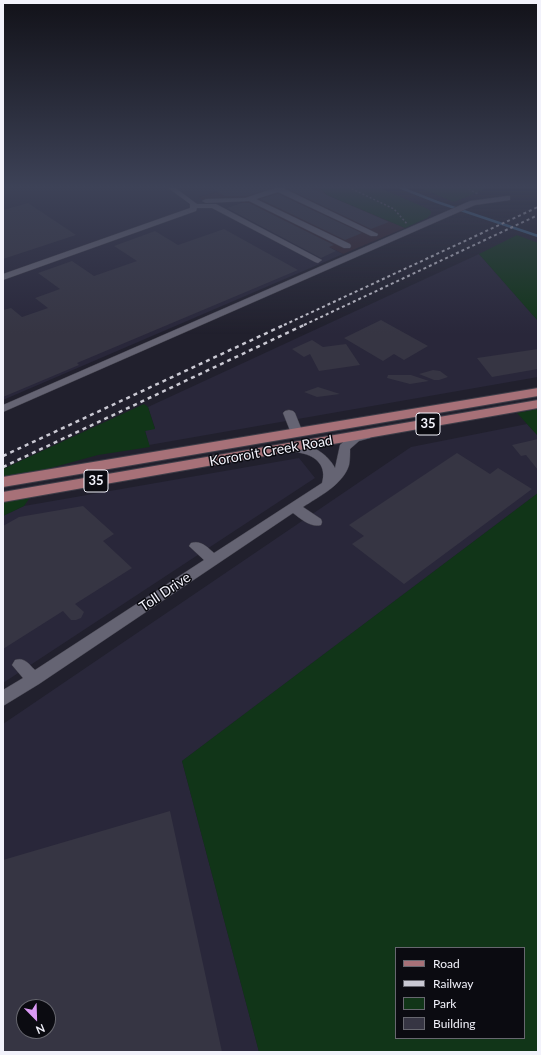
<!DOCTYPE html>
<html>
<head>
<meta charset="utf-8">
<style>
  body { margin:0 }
  #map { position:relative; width:541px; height:1055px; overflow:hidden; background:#21202d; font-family:Lato,sans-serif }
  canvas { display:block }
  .frame { position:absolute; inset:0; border:4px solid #f2f2fb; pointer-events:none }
  .legend { position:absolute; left:395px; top:947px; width:130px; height:92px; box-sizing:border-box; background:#0b0b11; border:1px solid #67676f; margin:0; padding:5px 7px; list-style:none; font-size:12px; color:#f2f2fb }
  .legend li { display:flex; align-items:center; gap:8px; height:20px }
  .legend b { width:20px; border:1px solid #67676f }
  .north { position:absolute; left:16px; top:999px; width:40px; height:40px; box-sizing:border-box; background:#0b0b11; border:1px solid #67676f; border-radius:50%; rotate:157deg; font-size:11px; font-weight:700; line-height:16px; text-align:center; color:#f2f2fb }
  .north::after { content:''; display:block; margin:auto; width:14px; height:18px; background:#db99f5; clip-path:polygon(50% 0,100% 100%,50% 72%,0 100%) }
</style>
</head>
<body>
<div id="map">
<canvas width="541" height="1055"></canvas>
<div class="frame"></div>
<ul class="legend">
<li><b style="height:5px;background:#a77178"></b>Road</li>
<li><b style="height:5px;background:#cac9d3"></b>Railway</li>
<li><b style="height:11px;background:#113518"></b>Park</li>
<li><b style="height:11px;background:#363543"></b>Building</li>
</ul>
<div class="north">N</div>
</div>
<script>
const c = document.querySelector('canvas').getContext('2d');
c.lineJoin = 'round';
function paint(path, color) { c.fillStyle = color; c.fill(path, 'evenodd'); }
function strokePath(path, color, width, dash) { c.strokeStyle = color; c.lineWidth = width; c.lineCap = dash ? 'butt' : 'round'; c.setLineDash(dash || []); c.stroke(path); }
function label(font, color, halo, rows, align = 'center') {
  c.font = font + ' Lato,sans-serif'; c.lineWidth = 3; c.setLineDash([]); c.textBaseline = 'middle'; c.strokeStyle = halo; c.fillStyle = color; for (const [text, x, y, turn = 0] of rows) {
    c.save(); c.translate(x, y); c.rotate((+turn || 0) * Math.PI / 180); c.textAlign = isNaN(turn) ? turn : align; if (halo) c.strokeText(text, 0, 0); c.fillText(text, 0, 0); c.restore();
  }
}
const commercial = new Path2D(`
  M234 187H319L327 195 405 228 343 254 240 202H212L205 204 198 197Z`);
const built = new Path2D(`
  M3 187H234L199 197 205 204 212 202H240L343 254 3 400Z
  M479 254 538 321V377L149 445 145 430 155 428 148 407Z
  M527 424 538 436V493L182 761 259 1052H3V724L411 447ZM24 1007H48V1031H24Z
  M299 458 315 478 3 683V516L24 506Z`);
const green = new Path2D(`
  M319 187H378L426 208 431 211V214L427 218 405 228 327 195Z
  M418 187H490L454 202Z
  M517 235 538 243V321L479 254Z
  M144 404 148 407 155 429 145 431 150 447 98 455 47 469 3 476V469Z
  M538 409V436L517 413Z
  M538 493V1052H259L182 761ZM396 948H524V1038H396Z
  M31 496 24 506 3 516V501Z`);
const stream = new Path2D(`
  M399 187 437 202 538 236`);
const building = new Path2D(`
  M210 187H274L247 196H225Z
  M288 187H308L389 222 371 229 288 189Z
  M278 194 362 233 345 240 260 199Z
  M28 203 76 235 3 259V210Z
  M242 203H249L334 245 329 247 336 251 321 258 227 208Z
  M224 229 298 270 77 363 79 365 3 397V310L11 308 22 317 48 308 35 298 60 289 38 273 72 261 94 276 137 261 114 246 155 231 178 245Z
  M381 320 428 346 404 360 394 354 383 361 344 338Z
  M312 340 323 347 346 344 360 365 319 371 310 354 304 357 292 349Z
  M538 349V369L492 377 477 358Z
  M433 370 440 371 448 377 439 380H434L419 374Z
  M388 375H411L429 381 410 384 387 378Z
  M318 387 340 394 317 397 304 392Z
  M538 439V470L526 455 521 456 512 445Z
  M457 453 490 474 498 468 532 489 404 584 352 544 364 536 349 525Z
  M83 506 114 534 103 541 132 568 75 604 84 612 81 618 76 620H71L63 611 3 649V526L19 517Z
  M170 811 222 1052H3V860ZM24 1007H48V1031H24Z`);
const path = new Path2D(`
  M348 187 394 209 407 224
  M465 187 478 194`);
const minor = new Path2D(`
  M167 187H174L197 204H216L322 260 318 263 315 262 212 208H197L196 211 3 280V274L190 208V204Z
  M278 187H287L285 189 378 234 377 236H371L278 192 256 199 350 244 351 246 350 248H344L249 201 206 203 202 201 206 199 245 198Z
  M507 196H510V200L475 205 3 412V405L470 201Z
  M289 410 293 411 295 413 303 433 301 436H293L291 433 283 413 285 411Z
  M366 431 370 432 372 435 370 438 359 441 350 449C350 454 350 460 349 465 343 485 318 497 303 507L321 519 322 522 321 525C311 528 301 519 293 513L39 684 3 706V690L23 678 12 665 15 660C24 657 28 663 35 670L204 560 189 546 191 543C201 540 207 547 214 553L322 483C327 467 317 456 301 453 296 451 290 452 285 451L283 448 285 445C305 440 326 451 335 468L340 445 351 435Z`);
const major = new Path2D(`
  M538 388V396L3 487V477Z
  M538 400V408L3 502V492Z`);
const railFar1 = new Path2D(`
  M284 325 538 207
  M304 325 538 215`);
const rail = new Path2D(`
  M3 456 286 324
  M3 467 306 324`);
const shields = [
  [428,424,24],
  [96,481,24]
];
const shieldNames = [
  ["35",428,424],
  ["35",96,481]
];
const streetNames = [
  ["Kororoit Creek Road",271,451,-10],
  ["Toll Drive",165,592,-34]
];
paint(commercial, '#33242e');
paint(built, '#29273a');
paint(green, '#113518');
strokePath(stream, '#3f6b90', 2.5);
paint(building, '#363543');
strokePath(minor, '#3e3d48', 1);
strokePath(major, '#3e3d48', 2);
strokePath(path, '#63626e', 1.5, [2, 2]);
paint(minor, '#656473');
paint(major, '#a77178');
strokePath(railFar1, '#cac9d3', 2, [3, 3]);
strokePath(rail, '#cac9d3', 2.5, [4, 4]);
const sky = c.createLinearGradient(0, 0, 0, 334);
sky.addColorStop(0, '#121219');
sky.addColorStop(0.56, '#3d4257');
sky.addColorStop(1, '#3d425700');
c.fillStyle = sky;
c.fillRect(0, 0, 541, 334);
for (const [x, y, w] of shields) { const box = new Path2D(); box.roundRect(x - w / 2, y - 11, w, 22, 3); c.fillStyle = '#0b0b11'; c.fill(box); strokePath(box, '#f2f2fb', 1); }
label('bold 13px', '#f2f2fb', null, shieldNames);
label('14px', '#f2f2fb', '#0b0b11', streetNames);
</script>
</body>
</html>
